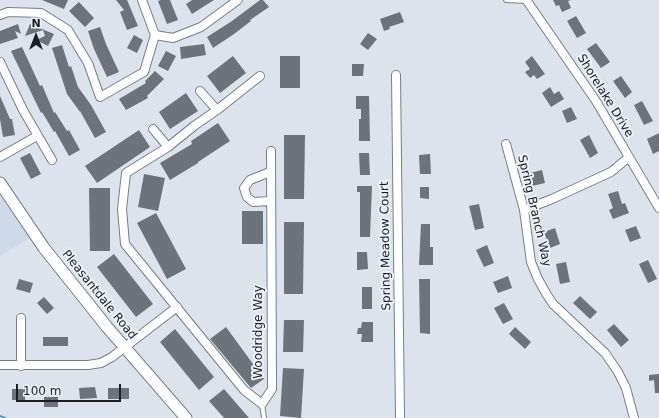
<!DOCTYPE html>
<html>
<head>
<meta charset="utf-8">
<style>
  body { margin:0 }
  #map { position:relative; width:659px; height:418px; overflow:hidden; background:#dde3ec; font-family:"DejaVu Sans",sans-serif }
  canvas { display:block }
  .north { position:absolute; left:16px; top:16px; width:40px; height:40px; -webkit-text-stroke:3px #eaf1f9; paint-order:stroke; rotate:0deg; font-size:11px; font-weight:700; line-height:16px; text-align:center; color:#1c1e21 }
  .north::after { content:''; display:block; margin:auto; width:14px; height:18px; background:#1c1e21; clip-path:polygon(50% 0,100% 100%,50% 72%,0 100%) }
  .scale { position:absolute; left:16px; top:384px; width:105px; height:18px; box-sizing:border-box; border:2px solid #1c1e21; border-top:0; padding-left:5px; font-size:12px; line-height:14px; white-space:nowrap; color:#1c1e21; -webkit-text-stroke:3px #eaf1f9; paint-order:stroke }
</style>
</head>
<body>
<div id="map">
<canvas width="659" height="418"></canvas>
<div class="north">N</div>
<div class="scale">100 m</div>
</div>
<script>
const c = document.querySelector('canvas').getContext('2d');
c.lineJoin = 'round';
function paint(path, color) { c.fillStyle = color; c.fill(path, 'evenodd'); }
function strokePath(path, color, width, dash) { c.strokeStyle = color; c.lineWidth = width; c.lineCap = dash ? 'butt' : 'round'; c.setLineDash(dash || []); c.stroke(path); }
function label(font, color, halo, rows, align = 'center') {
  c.font = font + ' "DejaVu Sans",sans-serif'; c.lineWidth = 4; c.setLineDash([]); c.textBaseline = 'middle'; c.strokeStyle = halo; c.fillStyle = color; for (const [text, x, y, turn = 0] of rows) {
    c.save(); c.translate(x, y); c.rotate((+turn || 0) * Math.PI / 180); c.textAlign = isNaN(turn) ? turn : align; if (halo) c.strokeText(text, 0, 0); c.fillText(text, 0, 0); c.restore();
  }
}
const built = new Path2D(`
  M0 189 31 237 0 256Z`);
const stream = new Path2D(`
  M0 416 5 418`);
const building = new Path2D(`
  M42 0H68L64 9Z
  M116 0H127L138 26 127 30 120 12 124 10Z
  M161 0H170L178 20 167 24 158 1Z
  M192 0H214L192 14 186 4Z
  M260 0H263L269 7 250 20 251 21 234 34 213 48 207 37 232 21Z
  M553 0H571L568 1 571 8 562 12 559 5 556 6Z
  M79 2 94 18 85 27 69 11Z
  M400 12 404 22 389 27 390 29 384 31 380 19Z
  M576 16 586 33 577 38 567 21Z
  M18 24 21 34 15 31 18 38 0 44V31Z
  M30 24 54 34 48 46 36 40 45 36 43 30 25 36Z
  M100 27 106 44 119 72 107 77 94 49 88 31Z
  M368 33 377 39 368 50 360 44Z
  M134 35 143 40 137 53 127 48Z
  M596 43 610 62 601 68 587 49Z
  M204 44 206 55 181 59 180 47Z
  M62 45 69 67 71 66 78 87 91 105 106 132 95 138 80 111V112L67 94 52 48Z
  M22 47 40 86 42 85 54 113 55 112 67 131 69 130 80 150 69 156 55 131 54 132 42 112 41 113 11 51Z
  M166 51 176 56 168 71 158 66Z
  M233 56 246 73 220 93 207 76Z
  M280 56H300V88H280Z
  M532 56 545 74 537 79 534 75 530 78 525 72 530 69 525 62Z
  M352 64H364L363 76H352Z
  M155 71 164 79 147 96 148 98 126 110 119 99 146 83 145 81Z
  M621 76 632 92 625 98 613 81Z
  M550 87 554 94 559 91 564 99 551 107 542 93Z
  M186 93 198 111 170 129 159 112Z
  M0 96 10 119H12L15 135 3 137 0 119Z
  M356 96H369L370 141H359V119H361V109H356Z
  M642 101 653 121 644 125 634 105Z
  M571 107 577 119 567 123 562 111Z
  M218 123 230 141 198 162V163L170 180 160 163 192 144 191 141Z
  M139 130 150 147 97 183 85 166Z
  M659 133V151L653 154 647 139Z
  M284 135H305L304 199H284Z
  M589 135 598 153 590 158 580 140Z
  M30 153 41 174 31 179 20 158Z
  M359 153H369L370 175H360Z
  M430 154 431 174H420L419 155Z
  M542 170 545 183 532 186 530 173Z
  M144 174 165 178 158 211 138 207Z
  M357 186H372L370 237H360V192H357Z
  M420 187H429V199L420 198Z
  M89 188H110V251H90Z
  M618 191 622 204 625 203 629 213 613 219 609 210 613 208 608 194Z
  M479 204 484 228 475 230 469 206Z
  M242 211H263V244H242Z
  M156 213 186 269 167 279 137 223Z
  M284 222H304L303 294H284Z
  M421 224H430V247H433V265H419Z
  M636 226 641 238 630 242 625 230Z
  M555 228 560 244 550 248 544 232Z
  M487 245 494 263 484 267 476 250Z
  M357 252H367L368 269 357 270Z
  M114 254 153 304 136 317 97 267Z
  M648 260 657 279 648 283 639 264Z
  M566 262 570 282 560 284 556 264Z
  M508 276 512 288 498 293 493 282Z
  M19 279 33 283 30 293 16 289Z
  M419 279H430V334L420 333Z
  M362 287H372V309H362Z
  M580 296 597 312 590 319 573 303Z
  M44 297 54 308 47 314 37 303Z
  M504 303 513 319 503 324 494 308Z
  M284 320H304L303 352H283Z
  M362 322H373V342H361L362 334H357L358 328H361Z
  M614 324 629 340 621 347 607 330Z
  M226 327 264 379 251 388 210 339Z
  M515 327 531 342 525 349 509 334Z
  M175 329 214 377 199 390 160 342Z
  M43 337H68V346H43Z
  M283 368 304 369 301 418 280 416Z
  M659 374V393H655L654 380 649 381V375Z
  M95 387 97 398 80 399 79 388Z
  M108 388H129V399H108Z
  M12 389H25V400H12Z
  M224 389 249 418H224L209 401Z
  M44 397H58V407H44Z`);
const lane = new Path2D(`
  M506 0 527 1
  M262 404 264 418`);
const street = new Path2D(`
  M527 1 596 101 659 208
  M0 15 8 12 41 13 68 30 88 63 100 97 144 72 155 35 142 0
  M155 35 173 38 201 27 238 0
  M0 62 23 110 52 160
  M396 75 400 418
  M260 76 217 110 194 126 168 147 126 173 122 209 125 244 244 390 262 404 272 389 271 151
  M200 91 217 110
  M153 129 168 147
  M506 144 524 210 531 262 538 279 547 295 553 304 605 353 618 372 626 388 634 418
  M0 157 37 136
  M270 172 250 180 244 188 247 197 253 202 271 201
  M524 210 552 199 611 172 629 157
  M0 365H88L101 363 112 357 177 307
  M21 366V318`);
const secondary = new Path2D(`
  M0 183 44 248 107 327 186 418`);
const streetNames = [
  ["Shorelake Drive",605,96,58],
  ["Spring Branch Way",534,211,77],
  ["Spring Meadow Court",386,246,-91],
  ["Pleasantdale Road",99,295,51],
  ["Woodridge Way",259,332,-90]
];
paint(built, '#cedae9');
strokePath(stream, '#589fb5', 2);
paint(building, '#6d737b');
strokePath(lane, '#787e86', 6);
strokePath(street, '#787e86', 10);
strokePath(secondary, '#787e86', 13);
strokePath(lane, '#fff', 4);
strokePath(street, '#fff', 8);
strokePath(secondary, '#fff', 11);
label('12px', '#1c1e21', '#eaf1f9', streetNames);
</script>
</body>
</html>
